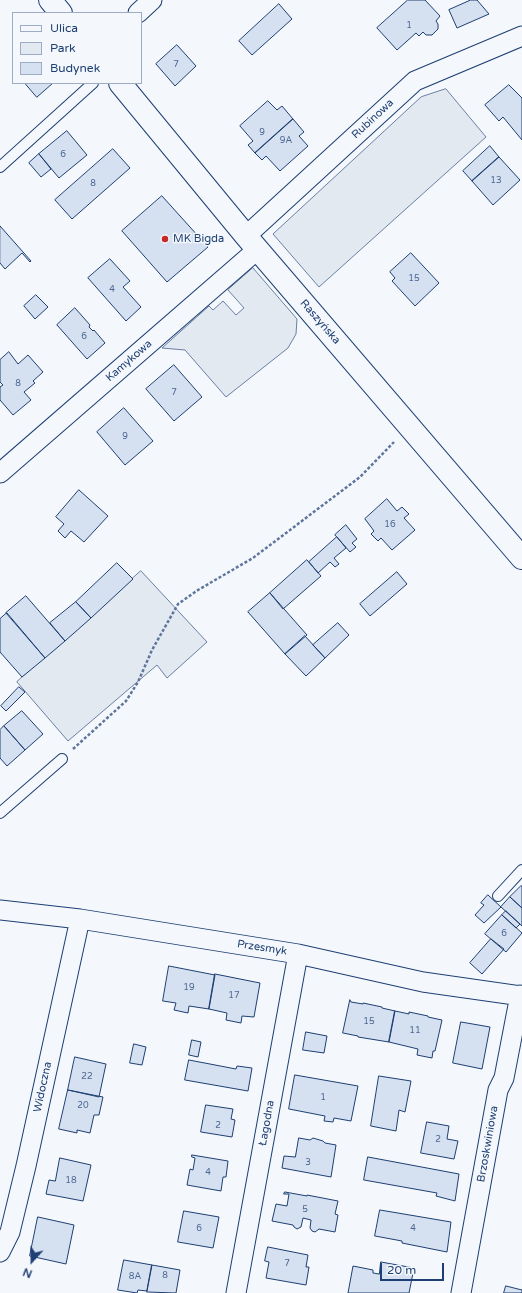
<!DOCTYPE html>
<html>
<head>
<meta charset="utf-8">
<style>
  body { margin:0 }
  #map { position:relative; width:522px; height:1293px; overflow:hidden; background:#f4f7fb; font-family:"Varela Round",sans-serif }
  canvas { display:block }
  .legend { position:absolute; left:12px; top:12px; width:130px; height:72px; box-sizing:border-box; background:#f4f7fb; border:1px solid #9eadc5; margin:0; padding:5px 7px; list-style:none; font-size:12px; color:#1d3f73 }
  .legend li { display:flex; align-items:center; gap:8px; height:20px }
  .legend b { width:20px; border:1px solid #9eadc5 }
  .north { position:absolute; left:12px; top:1241px; width:40px; height:40px; -webkit-text-stroke:3px #f4f7fb; paint-order:stroke; rotate:201deg; font-size:11px; font-weight:700; line-height:16px; text-align:center; color:#1d3f73 }
  .north::after { content:''; display:block; margin:auto; width:14px; height:18px; background:#1d3f73; clip-path:polygon(50% 0,100% 100%,50% 72%,0 100%) }
  .scale { position:absolute; left:380px; top:1263px; width:64px; height:18px; box-sizing:border-box; border:2px solid #1d3f73; border-top:0; padding-left:5px; font-size:12px; line-height:14px; white-space:nowrap; color:#1d3f73; -webkit-text-stroke:3px #f4f7fb; paint-order:stroke }
</style>
</head>
<body>
<div id="map">
<canvas width="522" height="1293"></canvas>
<ul class="legend">
<li><b style="height:5px;background:#f4f7fb"></b>Ulica</li>
<li><b style="height:11px;background:#e3e9f0"></b>Park</li>
<li><b style="height:11px;background:#d5e0f0"></b>Budynek</li>
</ul>
<div class="north">N</div>
<div class="scale">20 m</div>
</div>
<script>
const c = document.querySelector('canvas').getContext('2d');
c.lineJoin = 'round';
function paint(path, color) { c.fillStyle = color; c.fill(path, 'evenodd'); }
function strokePath(path, color, width, dash) { c.strokeStyle = color; c.lineWidth = width; c.lineCap = dash ? 'butt' : 'round'; c.setLineDash(dash || []); c.stroke(path); }
function label(font, color, halo, rows, align = 'center') {
  c.font = font + ' "Varela Round",sans-serif'; c.lineWidth = 3; c.setLineDash([]); c.textBaseline = 'middle'; c.strokeStyle = halo; c.fillStyle = color; for (const [text, x, y, turn = 0] of rows) {
    c.save(); c.translate(x, y); c.rotate((+turn || 0) * Math.PI / 180); c.textAlign = isNaN(turn) ? turn : align; if (halo) c.strokeText(text, 0, 0); c.fillText(text, 0, 0); c.restore();
  }
}
const green = new Path2D(`
  M446 89 486 137 319 287 273 234 421 97Z
  M253 268 297 319 296 334 288 348 226 397 185 350 162 348 209 306 213 310 223 301 236 315 244 308 228 290Z
  M141 571 207 642 167 678 157 665 68 741 17 682Z`);
const building = new Path2D(`
  M408 0H425L440 16 436 21 438 24V29L432 35H426L423 32 419 36 416 33 397 50 377 28Z
  M471 0H477L489 14 457 28 449 10Z
  M279 4 292 19 252 55 239 41Z
  M177 45 196 66 175 86 156 64Z
  M25 83H53L37 97Z
  M509 85 522 98V140L503 117 499 121 485 105Z
  M268 101 277 110 282 106 293 119 255 153 248 145 253 141 240 126Z
  M293 119 304 132 299 136 308 146 280 171 266 156 262 160 255 153Z
  M67 131 87 155 59 178 39 154Z
  M490 146 499 157 472 181 463 171Z
  M113 149 130 168 72 219 55 200Z
  M39 154 51 169 41 177 29 163Z
  M499 157 520 180 493 205 472 181Z
  M162 196 208 247 167 282 122 231Z
  M0 226 31 261 30 262 22 253 5 269 0 263Z
  M411 253 439 283 415 306 392 281 395 278 390 272Z
  M110 259 130 281 123 287 141 307 126 321 88 278Z
  M36 295 48 307 35 319 24 306Z
  M75 308 90 325 89 327 93 331 94 330 105 343 87 359 57 325Z
  M9 352 18 364 28 355 43 372 33 381 35 383 24 392 31 400 13 415 0 400V387L3 385 0 382V360Z
  M174 365 202 397 174 421 146 389Z
  M124 408 153 441 125 465 97 432Z
  M79 490 108 516 84 542 71 531 65 538 58 531 64 524 56 517Z
  M387 499 397 511 402 507 409 514 404 518 415 530 392 550 381 538 378 541 371 534 374 531 365 519Z
  M346 525 357 539 352 543 356 547 350 552 335 535Z
  M337 537 346 548 334 558 339 564 335 567 330 562 318 573 309 562Z
  M307 560 321 576 283 609 270 593Z
  M117 563 133 579 91 618 76 602Z
  M397 572 407 584 370 616 360 604Z
  M270 593 307 635 285 654 248 612Z
  M26 596 65 641 45 658 6 613Z
  M76 602 91 618 65 641 50 623Z
  M7 613 45 658 22 677 0 652V619Z
  M338 623 349 635 325 658 313 645Z
  M305 636 325 658 306 676 285 654Z
  M19 687 25 692 6 711 1 706Z
  M22 711 43 734 25 750 4 726Z
  M4 726 25 750 7 766 0 758V730Z
  M521 886H522V908L510 897Z
  M488 895 501 907 484 923 475 915 484 905 481 903Z
  M510 897 522 908V926L501 907Z
  M506 911 520 924 516 928 502 915Z
  M502 915 522 933 506 952 485 934Z
  M491 939 504 949 482 974 470 963Z
  M169 966 215 975 209 1009 189 1006 188 1013 174 1010 176 1003 163 1001Z
  M215 974 260 983 254 1017 242 1016 241 1023 226 1020 227 1013 209 1009Z
  M350 1000 351 1002 363 1004V1003L382 1007V1008L395 1011 389 1042 358 1037V1036L343 1033Z
  M395 1011 409 1014V1012L428 1016V1017L442 1020 435 1051H433L432 1058 417 1055 418 1049 389 1042Z
  M461 1022 490 1027 482 1069 453 1063Z
  M306 1032 327 1036 324 1053 303 1050Z
  M192 1040 201 1042 198 1057 189 1055Z
  M134 1044 146 1047 142 1065 130 1063Z
  M75 1057 106 1064 99 1097 68 1090Z
  M189 1060 236 1069 237 1066 252 1068 248 1091 185 1080Z
  M295 1075 358 1086 351 1121 334 1118 333 1122 324 1121 325 1116 289 1109Z
  M379 1076 411 1081 405 1112 399 1110 396 1131 371 1126Z
  M68 1090 103 1097 99 1115H94L90 1133 77 1130V1133L59 1129Z
  M206 1105 233 1109 231 1119 235 1120 232 1137 201 1132Z
  M427 1122 449 1126 447 1139 458 1141 454 1159 421 1153Z
  M299 1138 310 1140 313 1138 323 1141 325 1143 336 1145 331 1177 282 1168 284 1156 295 1157Z
  M192 1155 228 1161 226 1177H223L221 1191 187 1185 190 1169 193 1170 195 1158 192 1157Z
  M368 1157 459 1174 455 1201 436 1196 437 1193 364 1180Z
  M60 1158 91 1165 83 1201 46 1194 49 1180 55 1181Z
  M285 1192 307 1196V1195L338 1201 335 1214 338 1215 335 1232 319 1229 315 1232 312 1231 310 1228 311 1220 303 1218 301 1227 297 1229 294 1227 293 1225 272 1221 276 1204 287 1206 289 1194H284Z
  M380 1210 451 1222 447 1252 402 1243V1241L375 1236Z
  M184 1211 219 1217 213 1248 178 1242Z
  M38 1217 74 1225 66 1264 30 1256Z
  M268 1247 308 1255 306 1267H309L306 1285 266 1278 269 1262 265 1261Z
  M124 1260 152 1265 147 1291 138 1290 137 1293 118 1290Z
  M381 1262 414 1268 409 1293H348L353 1266 373 1270V1273L379 1274Z
  M152 1265 180 1270 176 1293 147 1292Z
  M506 1286 522 1290V1293H504Z`);
const path = new Path2D(`
  M73 749 126 701 138 682 152 650 178 604 198 590 253 558 360 477 394 442`);
const lane = new Path2D(`
  M0 167 93 83
  M0 813 62 759
  M498 896 522 870`);
const street = new Path2D(`
  M138 13 152 0
  M246 236 415 81 522 36
  M0 473 258 249
  M0 910 80 919 298 954 423 982 522 996
  M0 1252 10 1232 26 1166 80 919
  M236 1293 298 954
  M461 1293 498 1090 504 1078 520 995`);
const secondary = new Path2D(`
  M50 0 61 13
  M120 83 246 236 522 558`);
const markers = [
  [165,239,4,"#c62828"]
];
const numberNames = [
  ["1",409,26],
  ["7",176,65],
  ["9",262,133],
  ["9A",286,141],
  ["6",63,155],
  ["13",496,181],
  ["8",93,184],
  ["15",414,279],
  ["4",112,290],
  ["6",84,337],
  ["8",18,384],
  ["7",174,393],
  ["9",125,437],
  ["16",390,525],
  ["6",504,934],
  ["19",189,988],
  ["17",234,996],
  ["15",369,1022],
  ["11",415,1031],
  ["22",87,1077],
  ["1",323,1098],
  ["20",83,1106],
  ["2",218,1126],
  ["2",438,1140],
  ["3",308,1163],
  ["4",208,1173],
  ["18",71,1181],
  ["5",305,1210],
  ["6",199,1229],
  ["4",413,1229],
  ["7",287,1264],
  ["8",165,1276],
  ["8A",135,1277]
];
const streetNames = [
  ["Rubinowa",373,119,-43],
  ["Raszyńska",320,322,49],
  ["Kamykowa",129,361,-41],
  ["Przesmyk",262,948,9],
  ["Widoczna",43,1087,-78],
  ["Łagodna",267,1123,-80],
  ["Brzoskwiniowa",488,1144,-80]
];
const poiNames = [
  ["MK Bigda",173,239]
];
paint(green, '#e3e9f0');
strokePath(green, '#687fa3', 1);
paint(building, '#d5e0f0');
strokePath(building, '#1d3f73', 1);
strokePath(lane, '#1d3f73', 12);
strokePath(street, '#1d3f73', 21);
strokePath(secondary, '#1d3f73', 24);
strokePath(path, '#5e769c', 2.5, [3, 2]);
strokePath(lane, '#f4f7fb', 10);
strokePath(street, '#f4f7fb', 19);
strokePath(secondary, '#f4f7fb', 22);
for (const [x, y, r, color] of markers) { const dot = new Path2D(); dot.arc(x, y, r, 0, 2 * Math.PI); c.fillStyle = color; c.fill(dot); strokePath(dot, '#f4f7fb', 1.5); }
label('9px', '#4b6792', null, numberNames);
label('11px', '#1d3f73', '#f4f7fb', streetNames);
label('11px', '#1d3f73', '#f4f7fb', poiNames, 'left');
</script>
</body>
</html>
